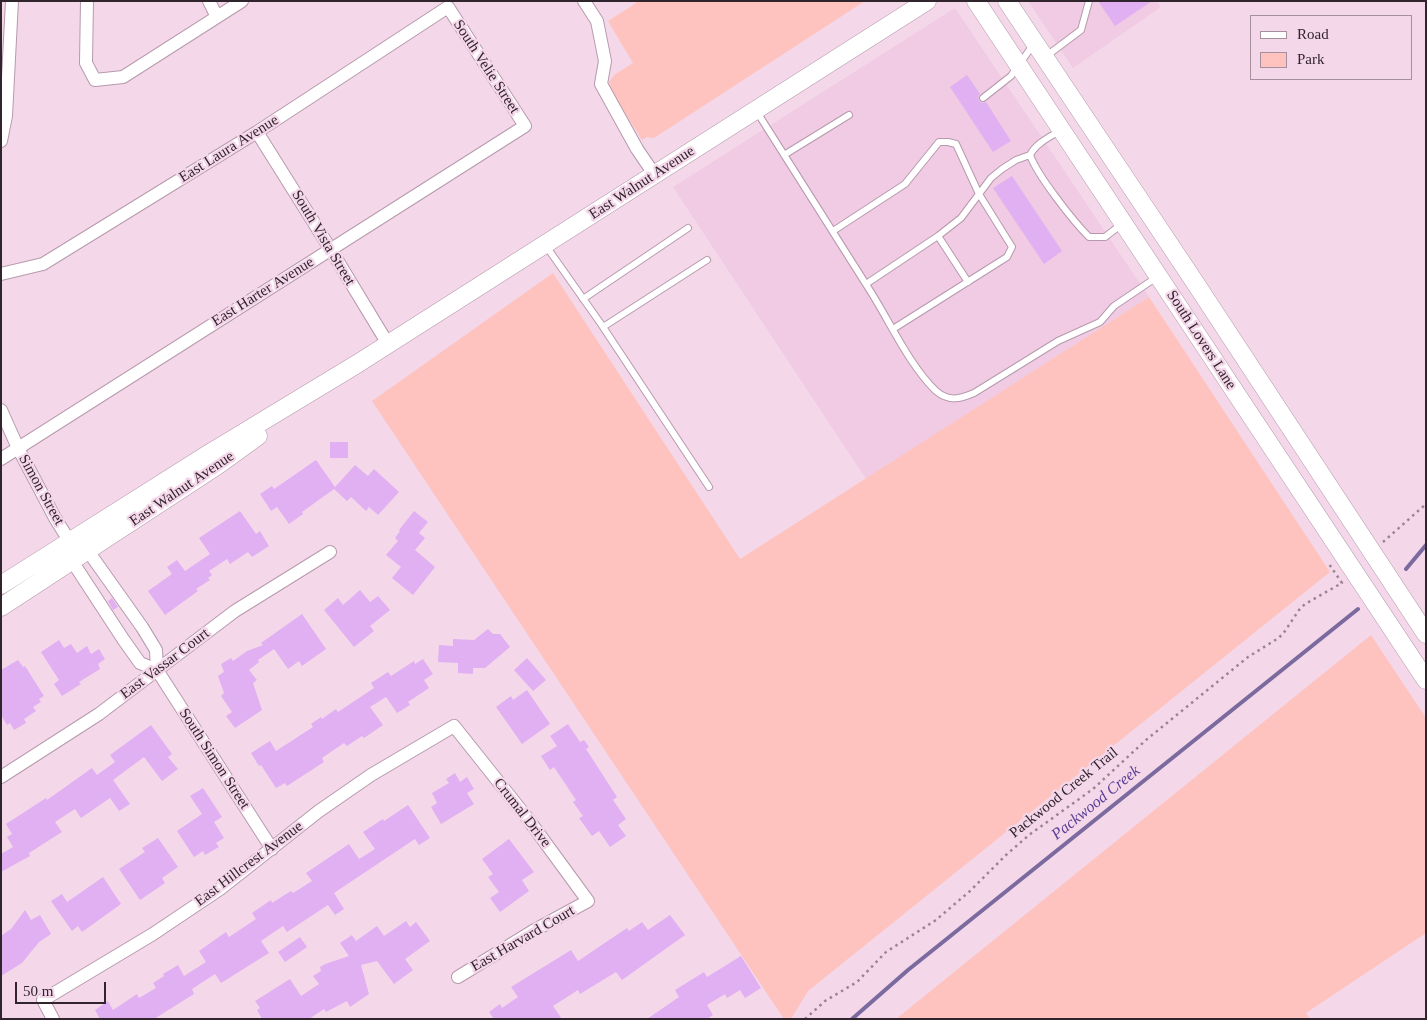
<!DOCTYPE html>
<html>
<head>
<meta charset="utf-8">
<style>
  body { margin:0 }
  #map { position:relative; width:1427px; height:1020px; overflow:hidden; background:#f5d7ea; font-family:Georgia,serif }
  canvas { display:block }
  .frame { position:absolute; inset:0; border:2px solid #31252d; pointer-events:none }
  .legend { position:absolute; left:1250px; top:15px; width:162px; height:65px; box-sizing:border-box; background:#f5d7ea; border:1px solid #a7909e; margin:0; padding:6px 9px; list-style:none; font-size:15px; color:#31252d }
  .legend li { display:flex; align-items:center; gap:10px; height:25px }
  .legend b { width:25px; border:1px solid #a7909e }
  .scale { position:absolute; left:15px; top:982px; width:91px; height:22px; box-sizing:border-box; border:2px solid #31252d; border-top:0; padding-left:6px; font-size:15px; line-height:18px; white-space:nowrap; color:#31252d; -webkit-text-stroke:4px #f5d7ea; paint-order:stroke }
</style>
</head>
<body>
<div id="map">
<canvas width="1427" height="1020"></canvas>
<div class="frame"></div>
<ul class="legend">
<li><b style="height:6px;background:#fff"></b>Road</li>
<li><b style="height:14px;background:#fec3be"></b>Park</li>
</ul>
<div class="scale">50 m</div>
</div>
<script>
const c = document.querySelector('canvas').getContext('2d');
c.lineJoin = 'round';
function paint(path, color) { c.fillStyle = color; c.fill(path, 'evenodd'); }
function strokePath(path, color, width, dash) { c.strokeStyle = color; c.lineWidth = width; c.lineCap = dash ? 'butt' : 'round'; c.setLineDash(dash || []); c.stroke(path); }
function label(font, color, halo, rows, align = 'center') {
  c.font = font + ' Georgia,serif'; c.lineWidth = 4.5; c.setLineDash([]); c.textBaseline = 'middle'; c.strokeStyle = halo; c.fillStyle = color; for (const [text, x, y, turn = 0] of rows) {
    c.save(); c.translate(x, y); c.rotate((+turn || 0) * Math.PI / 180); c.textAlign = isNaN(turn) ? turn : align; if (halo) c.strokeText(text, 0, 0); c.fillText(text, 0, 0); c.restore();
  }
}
const built = new Path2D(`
  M1028 1H1157L1161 7 1073 68Z
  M955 8 1149 297 866 479 673 187Z`);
const green = new Path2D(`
  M636 1H865L654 138 647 137 642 140 610 89 609 82 614 75 633 63 608 21 636 3Z
  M553 273 740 559 1149 297 1330 572 808 991 791 1019H784L372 401Z
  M1371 635 1426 718V933L1306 1013 1310 1019H896Z`);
const stream = new Path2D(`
  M1406 569 1426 545
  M852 1019 908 970 1358 609`);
const building = new Path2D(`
  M1098 1H1152L1115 26Z
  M967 75 980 94 978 97 979 101 982 103 986 102 1011 141 993 152 950 87Z
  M1012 176 1062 251 1044 264 993 188Z
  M330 442H348V458H330Z
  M316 460 335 487 355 465 368 476 374 469 399 492 378 515 369 507 366 511 351 497 347 501 334 489 302 512 303 514 289 524 277 507 271 511 260 494 272 486 274 489Z
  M240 511 256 534 260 531 269 546 252 557 248 552 230 564 227 559 209 571 212 575 208 578 210 580 196 589 198 591 165 615 148 591 172 574 167 567 177 560 185 571 210 554 199 538Z
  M414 511 428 522 419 533 425 538 415 550 435 567 413 595 392 578 401 567 386 555 398 541 395 538 400 531 399 530Z
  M360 590 370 602 378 596 390 610 370 626 374 631 354 647 324 610 338 598 343 605Z
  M112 598 118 607 113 610 108 601Z
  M302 614 326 649 302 666 299 661 288 669 274 649 258 660 259 662 249 670 257 680 253 683 262 710 235 728 226 716 232 712 221 696 224 693 218 676 224 672 221 664 231 658 233 661 247 651 263 645 261 643Z
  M488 629 493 634H500L510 647 485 668H473V674L458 673V663L438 662 439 645 453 646V639L474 640Z
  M59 640 64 648 71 644 77 653 87 646 91 654 99 649 105 659 98 664 100 669 79 682 81 684 62 696 54 684 59 680 41 652Z
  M527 658 546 680 533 691 514 670Z
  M423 659 433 674 424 680 429 688 408 702 410 705 397 713 386 697 370 707 383 725 364 738 362 736 347 746 344 743 322 758 324 762 287 786 285 783 276 788 261 765 259 766 251 753 270 741 276 751 313 727 311 724 321 717 322 719 336 709 338 712 374 688 371 683 388 672 391 676 414 661 415 664Z
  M18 660 23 667 25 666 44 696 39 699 41 702 33 707 36 711 24 719 26 723 14 730 10 723 7 725 1 715V670Z
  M527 690 550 724 522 744 496 707 511 696 513 700Z
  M568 724 580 742 584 740 589 747 586 749 617 797 613 800 626 819 618 825 626 836 610 847 599 831 592 836 579 818 583 816 573 802 576 800 554 767 550 770 541 756 557 746 550 736Z
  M151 725 172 754 168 757 178 769 162 781 144 757 113 780 130 804 119 811 110 798 81 818 75 809 55 822 62 832 29 853 30 856 1 872V854L13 847 7 837 12 834 6 824 46 798 47 800 92 768 97 775 115 762 110 755Z
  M455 773 460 782 467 777 474 789 467 793 474 804 441 824 431 807 437 803 432 793 449 783 446 779Z
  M203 788 222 817 214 822 224 838 216 843 219 847 205 855 203 851 194 857 177 831 202 814 190 796Z
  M408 805 430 838 419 845 415 839 334 893 344 909 335 915 328 905 287 932 283 926 261 941 269 953 221 983 215 974 192 989 194 994 154 1019H100L95 1010 108 1001 113 1010 137 994 139 998 156 988 153 983 164 976 163 974 178 965 184 976 206 962 199 951 226 932 229 937 256 919 252 913 271 900 272 903 291 891 293 893 312 881 306 873 349 844 359 859 375 849 363 832 383 819 384 821Z
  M158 838 178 867 162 878 165 883 140 900 119 869 145 852 142 848Z
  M509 839 534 872 522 880 529 891 500 912 490 898 499 892 488 877 493 874 482 859Z
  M103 877 121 904 82 932 78 926 72 931 51 901 62 894 67 902Z
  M25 910 31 920 40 915 51 934 39 942 22 963 1 976V936L11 929Z
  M670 915 685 935 622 980 616 972 580 994 578 990 553 1006 562 1019H494L489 1012 500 1004 502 1008 518 997 511 987 571 950 578 961 627 928 629 931 642 922 648 930Z
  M406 921 410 927 416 922 430 941 405 959 413 970 394 984 377 961 361 965 369 994 350 1007 347 1001 326 1012 324 1009 309 1019H262L257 1010 260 1008 255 1001 290 979 301 996 319 984 313 976 321 971 320 967 325 964 349 956 340 943 352 935 356 941 377 926 384 936Z
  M300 937 307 947 285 962 278 952Z
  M741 956 761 988 745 998 740 990 727 998 725 994 707 1005 713 1015 707 1019H647L679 997 675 990 704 972 707 977Z`);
const path = new Path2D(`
  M1383 542 1426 504
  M805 1019 825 1001 857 982 886 952 936 920 970 891 1006 855 1029 835 1093 789 1146 740 1248 657 1277 639 1283 634 1299 610 1305 604 1342 583 1329 564`);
const lane = new Path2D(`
  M1045 57 1081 30 1089 1
  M983 98 1011 76 1033 45
  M757 112C794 171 832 230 869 289 889 320 909 365 936 391 949 402 960 399 974 393L1058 341 1100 322 1114 306 1157 277
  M784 155 849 115
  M1030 155C1037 175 1073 221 1089 237H1105L1122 224
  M833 231 905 184 939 142H948L956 144 979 194 1012 247 1007 257 893 329
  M938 236 968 282
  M546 246 601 324 709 487
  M866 284 938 236 961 218 991 178 1002 169 1016 160 1030 155C1036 143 1050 137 1061 130
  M583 299 688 228
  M603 327 707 260`);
const street = new Path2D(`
  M87 1 86 63 95 80 123 77 242 1
  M209 1 217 17
  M584 1 597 21 605 61 601 84 637 149 654 174
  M257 132 331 250 388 344
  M1 141 6 116 12 1
  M1 274 43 264 257 132 448 7 525 126 1 459
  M1 410 18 448 55 518 70 542 72 561 123 639 140 663 157 670
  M81 548 88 551 142 627 156 650 157 670 272 849
  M1 777 99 714 235 611 330 552
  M53 1019 43 1000 153 934 220 889 319 811 371 775 454 726 528 819 588 901 533 931 458 977`);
const secondary = new Path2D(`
  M976 1 1426 680
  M1007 1 1194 281 1426 634
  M1 585 205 456 357 364 927 1
  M1 607 218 465 258 436`);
const streetNames = [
  ["South Velie Street",486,67,57],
  ["East Laura Avenue",229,149,-32],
  ["East Walnut Avenue",642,183,-33],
  ["South Vista Street",323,238,59],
  ["East Harter Avenue",263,292,-32],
  ["South Lovers Lane",1201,340,57],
  ["East Walnut Avenue",182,489,-34],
  ["Simon Street",41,490,61],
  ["East Vassar Court",165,664,-37],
  ["South Simon Street",214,759,57],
  ["Packwood Creek Trail",1064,793,-39],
  ["Crumal Drive",522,813,52],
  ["East Hillcrest Avenue",249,864,-37],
  ["East Harvard Court",523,939,-30]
];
const waterNames = [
  ["Packwood Creek",1096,803,-39]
];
paint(built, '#f0cbe3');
paint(green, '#fec3be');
strokePath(stream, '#7a6a9e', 4);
paint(building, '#e0b0f2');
strokePath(lane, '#b69aac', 8);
strokePath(street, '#b69aac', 14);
strokePath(secondary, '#b69aac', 19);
strokePath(path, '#9a8492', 2.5, [2.5, 4]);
strokePath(lane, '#fff', 6);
strokePath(street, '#fff', 12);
strokePath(secondary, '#fff', 18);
label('15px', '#31252d', '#f5d7ea', streetNames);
label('italic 16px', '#5b4095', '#f5d7ea', waterNames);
</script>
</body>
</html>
